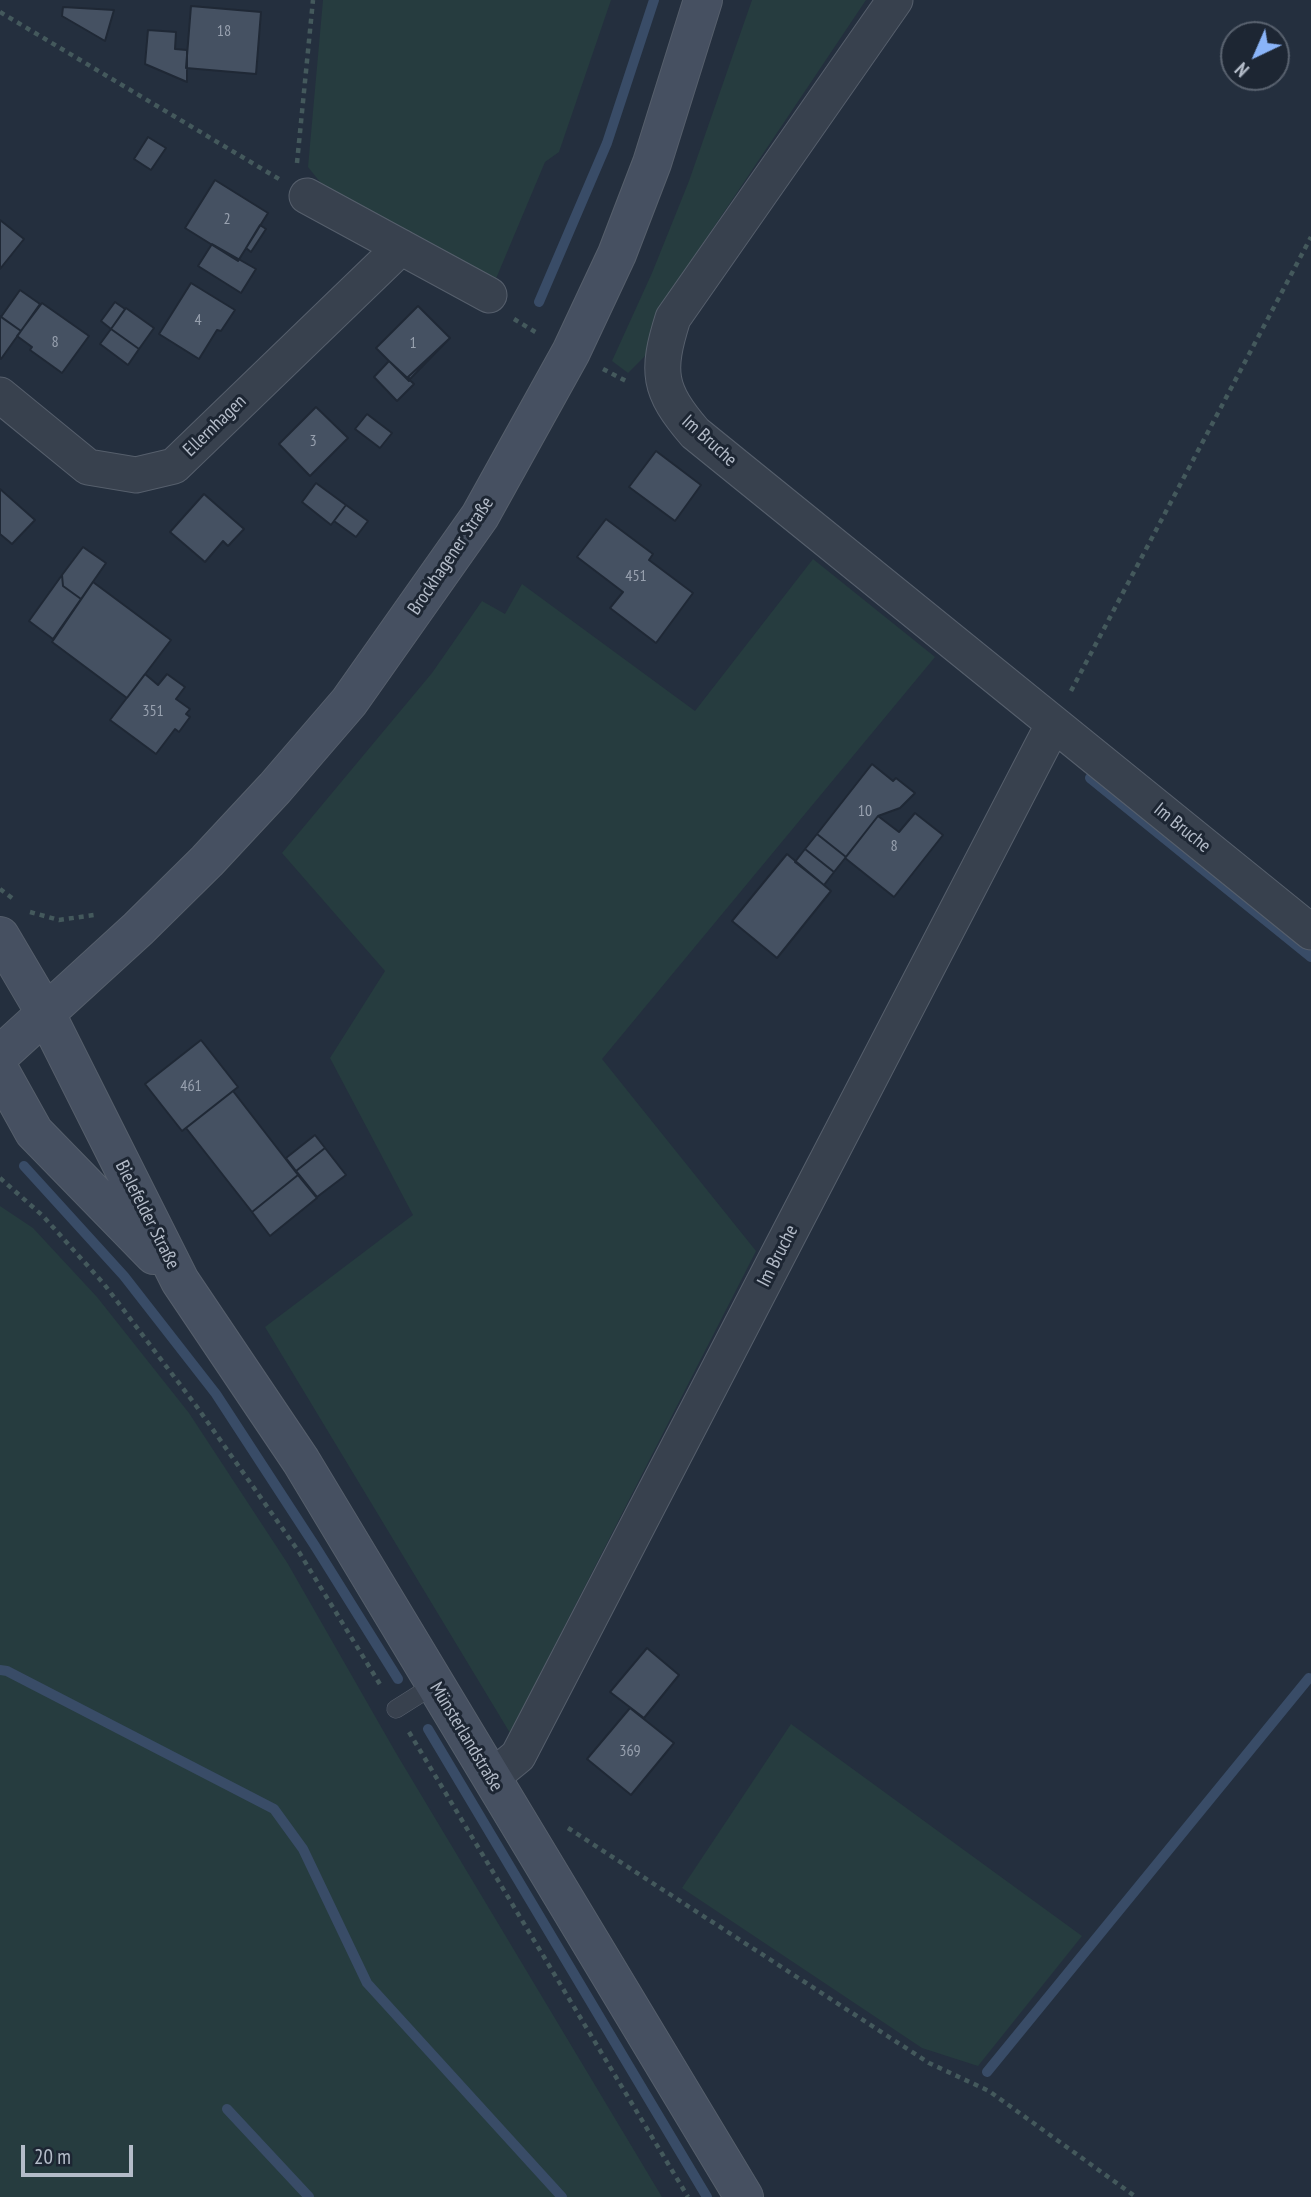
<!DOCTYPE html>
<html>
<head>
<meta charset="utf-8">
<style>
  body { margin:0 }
  #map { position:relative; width:1311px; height:2197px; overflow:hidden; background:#242f3e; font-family:"PT Sans Narrow",sans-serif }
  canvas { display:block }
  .north { position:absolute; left:1220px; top:21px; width:70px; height:70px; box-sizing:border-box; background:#1d2633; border:2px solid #59626f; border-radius:50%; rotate:224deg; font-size:19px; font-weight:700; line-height:28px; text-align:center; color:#b4bcc9 }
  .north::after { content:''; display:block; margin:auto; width:24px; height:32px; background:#8ab4f8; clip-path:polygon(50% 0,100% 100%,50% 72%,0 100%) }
  .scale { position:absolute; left:21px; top:2145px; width:112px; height:32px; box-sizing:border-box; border:4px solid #b4bcc9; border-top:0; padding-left:9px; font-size:21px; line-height:24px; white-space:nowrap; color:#b4bcc9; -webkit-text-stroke:5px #1d2633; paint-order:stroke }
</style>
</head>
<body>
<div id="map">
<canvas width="1311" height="2197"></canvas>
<div class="north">N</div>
<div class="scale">20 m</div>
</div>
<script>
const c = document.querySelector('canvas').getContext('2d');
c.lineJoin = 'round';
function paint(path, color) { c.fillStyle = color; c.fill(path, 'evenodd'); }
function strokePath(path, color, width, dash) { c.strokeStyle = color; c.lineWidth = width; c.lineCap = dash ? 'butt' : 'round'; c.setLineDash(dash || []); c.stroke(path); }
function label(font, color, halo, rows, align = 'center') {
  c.font = font + ' "PT Sans Narrow",sans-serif'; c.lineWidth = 6; c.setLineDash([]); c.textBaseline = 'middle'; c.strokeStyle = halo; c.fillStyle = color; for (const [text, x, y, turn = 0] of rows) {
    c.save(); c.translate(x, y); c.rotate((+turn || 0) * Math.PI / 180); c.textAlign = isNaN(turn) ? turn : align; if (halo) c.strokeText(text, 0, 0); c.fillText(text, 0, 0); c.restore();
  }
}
const green = new Path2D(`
  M323 0H611L559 152 545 162 495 281 324 187 308 167Z
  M752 0H866L659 309 646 355 628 373 612 361 652 273 689 181Z
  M813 559 935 657 602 1059 756 1251 510 1733 265 1327 413 1215 330 1058 385 971 282 853 432 673 482 601 505 614 522 584 695 711Z
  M0 1206 33 1228 97 1297 189 1413 288 1564 396 1753 662 2197H0Z
  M791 1724 1082 1936 978 2066 922 2048 682 1888Z`);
const stream = new Path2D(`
  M539 302 607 143 654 0
  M1090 778 1311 957
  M24 1166 124 1276 216 1394 315 1546 398 1679
  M0 1670 7 1671 274 1809 303 1849 367 1983 562 2197
  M428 1729 707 2197
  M987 2072 1309 1678
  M227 2109 309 2197`);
const building = new Path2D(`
  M191 6 261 12 256 74 186 68Z
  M63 7 114 10 105 41 62 16Z
  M148 30 176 32 175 49 187 50V82L145 64Z
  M148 137 166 148 151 170 134 159Z
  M215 180 268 213 238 261 185 228Z
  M0 220 24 239 0 269Z
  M260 225 266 229 251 252 246 248Z
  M212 244 256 269 241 293 198 266Z
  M191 283 235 310 221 331 217 330 199 359 159 334Z
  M20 290 40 304 21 331 1 317Z
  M115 302 125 309 111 329 101 321Z
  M42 303 89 336 62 373 30 350 32 347 17 336Z
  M418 306 450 338 408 377 409 381 376 348Z
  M126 308 154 328 139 349 111 329Z
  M0 316 21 331 1 359 0 358Z
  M111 329 139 349 128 365 100 344Z
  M450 338 410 379 408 377 429 358Z
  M389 361 414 384 397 401 374 377Z
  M316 407 348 438 310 476 279 444Z
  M367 414 392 433 380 448 355 429Z
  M656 451 701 485 675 521 629 487Z
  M316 483 346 505 331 525 302 502Z
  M0 489 35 520 12 544 0 534Z
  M204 494 244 529 228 546 223 541 205 562 170 532Z
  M346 505 368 521 356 537 334 521Z
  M606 519 653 554 649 560 693 593 656 643 610 608 623 592 577 557Z
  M83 547 106 563 81 599 63 586 62 575Z
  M62 575 63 586 81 599 53 639 29 621Z
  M93 582 171 640 127 698 52 642Z
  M145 674 158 685 167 674 185 687 176 699 190 709 186 714 190 717 179 732 175 729 156 754 110 720Z
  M872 764 893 781 896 778 915 793 900 808 878 816 846 857 817 834Z
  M915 813 943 835 894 897 845 858 878 816 899 832Z
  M817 834 846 857 834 872 805 849Z
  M805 849 834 872 824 885 795 862Z
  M787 854 831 891 777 958 732 921Z
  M201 1040 238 1087 182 1131 145 1084Z
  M233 1091 298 1175 252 1212 186 1128Z
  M315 1135 325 1148 296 1171 286 1158Z
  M325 1148 346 1175 317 1197 296 1171Z
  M298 1175 317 1198 270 1236 252 1212Z
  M647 1648 679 1675 644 1718 610 1692Z
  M630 1708 674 1743 631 1795 587 1759Z`);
const path = new Path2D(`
  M0 12 279 179
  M297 163 313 0
  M514 319 537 333
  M603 369 626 381
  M1071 691 1311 237
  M0 889 12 898
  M30 912 59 920 94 915
  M0 1178 43 1216 104 1284 197 1407 299 1552 381 1686
  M409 1732 688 2197
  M568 1828 929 2063 989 2091 1136 2197`);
const service = new Path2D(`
  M396 1709 434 1685`);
const minor = new Path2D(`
  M895 0 673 318C656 372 658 390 695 433L1311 932
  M307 196 489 295
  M0 395 88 467 136 475 174 466 401 247
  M491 1778 518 1756 1053 725`);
const secondary = new Path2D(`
  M0 936 46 1014 180 1281 301 1461 744 2197
  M0 1055 138 929 207 861 275 788 349 702 480 516 571 352 617 254 652 163 703 0
  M0 1071 34 1132 154 1255`);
const numberNames = [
  ["18",224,31],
  ["2",227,219],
  ["4",198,320],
  ["8",55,342],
  ["1",413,343],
  ["3",313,441],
  ["451",636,576],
  ["351",153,711],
  ["10",865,811],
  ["8",894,846],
  ["461",191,1086],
  ["369",630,1751]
];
const streetNames = [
  ["Ellernhagen",215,426,-44],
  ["Im Bruche",709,441,42],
  ["Brockhagener Straße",451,556,-56],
  ["Im Bruche",1182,828,39],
  ["Bielefelder Straße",147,1215,63],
  ["Im Bruche",778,1256,-63],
  ["Münsterlandstraße",466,1737,59]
];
paint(green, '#263c3f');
strokePath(stream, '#394c67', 10);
paint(building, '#455162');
strokePath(building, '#1f2835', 2);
strokePath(service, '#565f6c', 19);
strokePath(minor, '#565f6c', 37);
strokePath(secondary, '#565f6c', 40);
strokePath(path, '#44595c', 4.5, [5, 5]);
strokePath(service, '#38414e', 18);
strokePath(minor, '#38414e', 35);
strokePath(secondary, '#465061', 38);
label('16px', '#98a1af', null, numberNames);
label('19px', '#b4bcc9', '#1d2633', streetNames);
</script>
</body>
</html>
